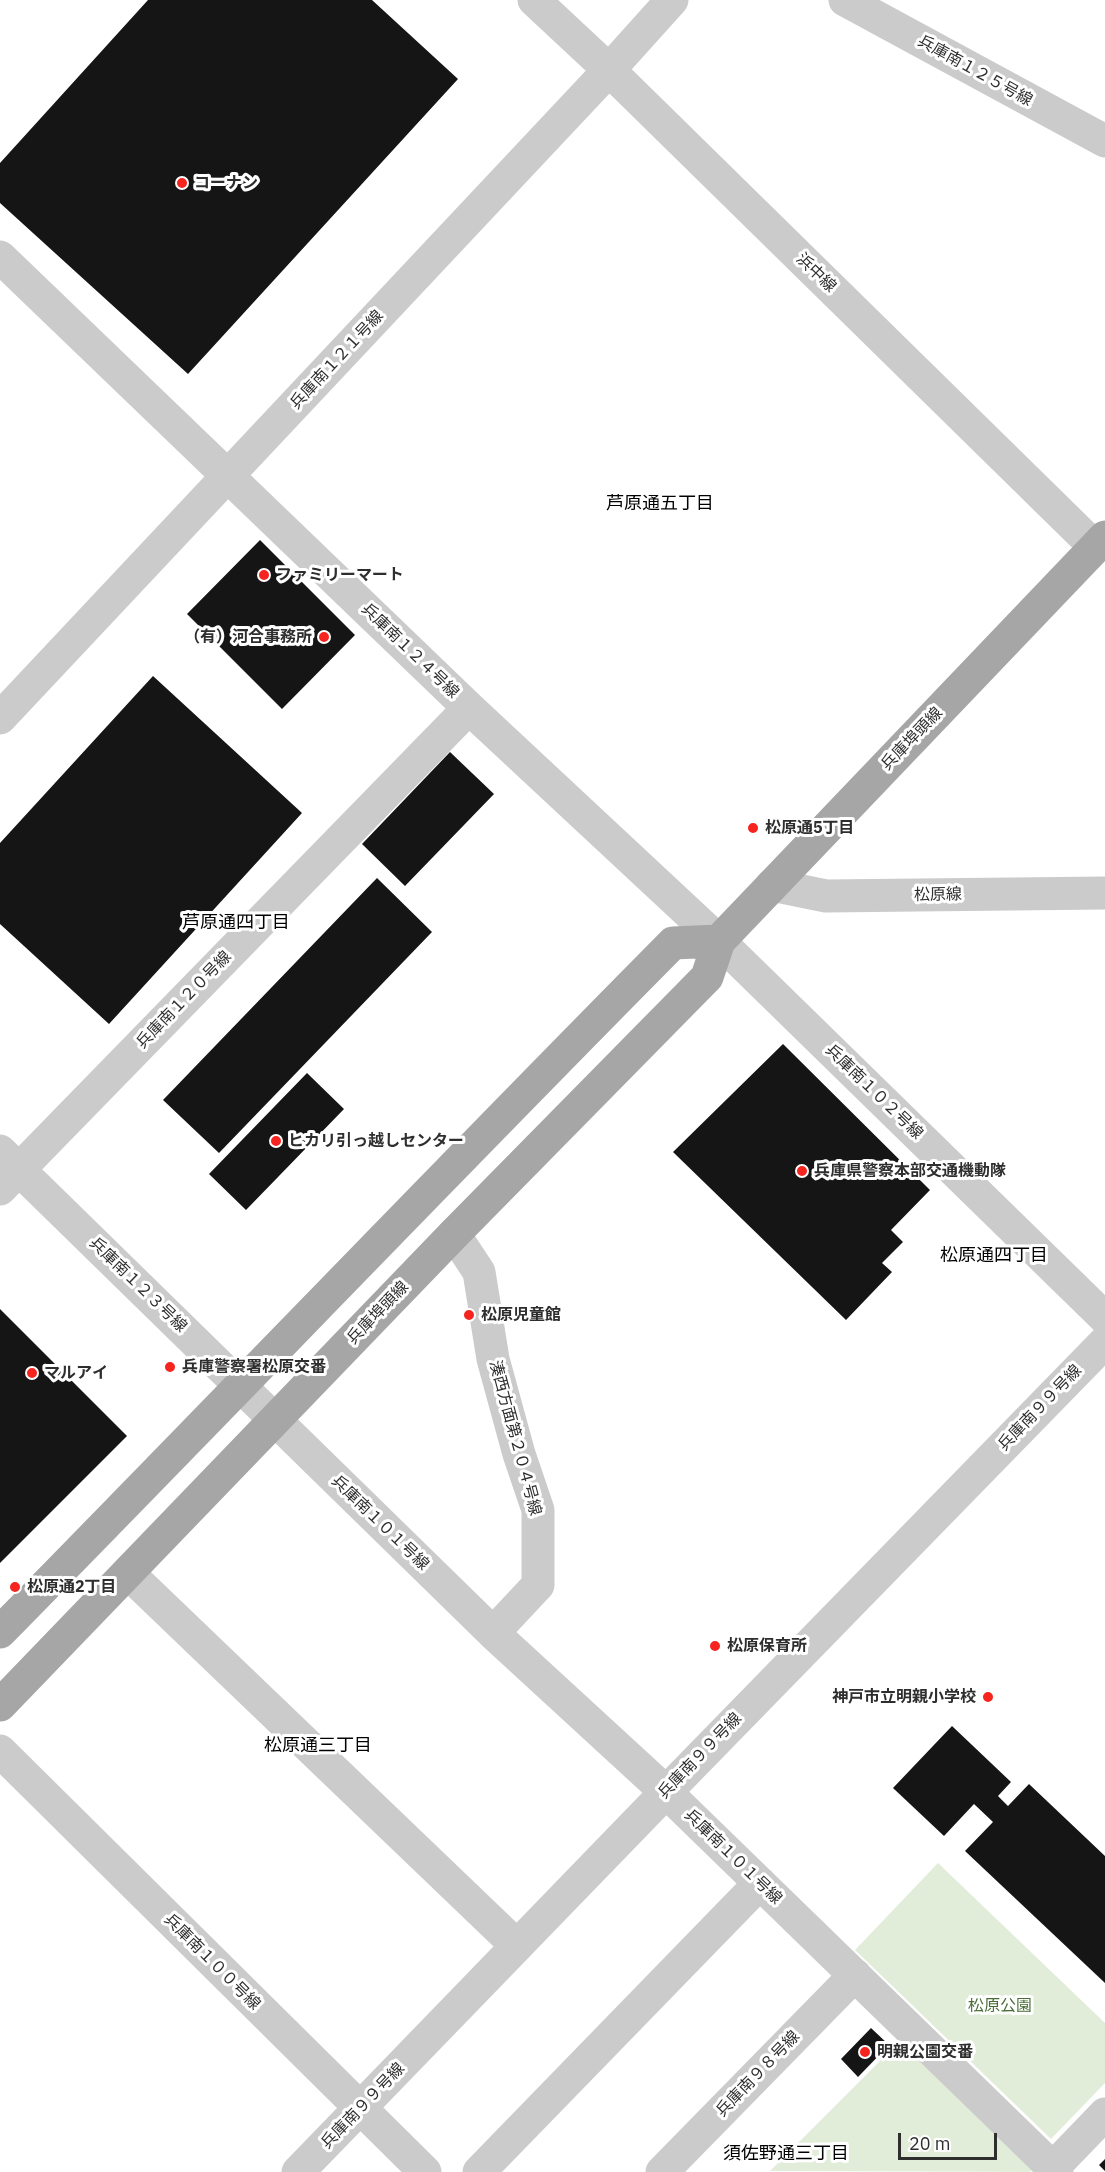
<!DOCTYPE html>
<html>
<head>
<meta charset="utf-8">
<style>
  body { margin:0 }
  #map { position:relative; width:1105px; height:2172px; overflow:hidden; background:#fff; font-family:"IBM Plex Sans",sans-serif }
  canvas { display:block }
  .scale { position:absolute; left:898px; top:2133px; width:99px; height:27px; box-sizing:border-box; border:3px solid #2e2e2e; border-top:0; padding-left:8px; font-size:18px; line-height:21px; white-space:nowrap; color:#2e2e2e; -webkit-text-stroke:4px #fff; paint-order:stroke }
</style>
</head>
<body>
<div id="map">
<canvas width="1105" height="2172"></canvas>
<div class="scale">20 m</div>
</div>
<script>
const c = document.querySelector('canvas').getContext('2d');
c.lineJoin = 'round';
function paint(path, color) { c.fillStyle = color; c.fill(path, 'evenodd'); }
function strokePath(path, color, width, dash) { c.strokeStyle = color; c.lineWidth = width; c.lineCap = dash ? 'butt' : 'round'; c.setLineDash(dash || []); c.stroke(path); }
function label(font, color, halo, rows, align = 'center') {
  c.font = font + ' "IBM Plex Sans","Noto Sans JP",sans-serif'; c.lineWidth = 6; c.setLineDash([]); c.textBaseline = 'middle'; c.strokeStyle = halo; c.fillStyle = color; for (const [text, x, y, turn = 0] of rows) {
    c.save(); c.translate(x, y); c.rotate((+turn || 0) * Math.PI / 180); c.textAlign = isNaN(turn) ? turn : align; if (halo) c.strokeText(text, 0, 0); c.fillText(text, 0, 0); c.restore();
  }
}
const green = new Path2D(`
  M938 1863 1105 2023V2083L1051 2139 855 1950Z
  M903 2038 1034 2169 1030 2172 770 2171Z`);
const building = new Path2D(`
  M148 0H372L458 79 188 374 0 203V163Z
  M260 540 355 635 282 709 187 614Z
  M153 676 302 813 109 1024 0 924V843Z
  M450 752 494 794 405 886 362 844Z
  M377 878 432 932 219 1153 163 1100Z
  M783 1044 930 1190 891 1230 903 1242 882 1263 892 1272 846 1320 673 1152Z
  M307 1073 344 1109 246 1210 209 1174Z
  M0 1309 127 1436 0 1563Z
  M952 1726 1011 1782 998 1796 1008 1806 1029 1784 1105 1856V1983L965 1851 993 1822 974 1804 944 1836 893 1788Z
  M871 2028 889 2045 858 2077 841 2059Z
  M1105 2159V2171L1099 2165Z`);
const minor = new Path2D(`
  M534 0 609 70 1095 547
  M845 0 1105 141
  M0 257 469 708 719 941 1105 1318
  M0 718 609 70 672 0
  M772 885 826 896 1105 893
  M0 1151 493 1633 666 1792 1057 2172
  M0 1189 469 708
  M454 1234 479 1272 493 1359 519 1454 538 1510V1585L493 1633
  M128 1573 517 1946
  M0 1751 425 2172
  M298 2172 666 1792 1105 1342
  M479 2172 760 1883
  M662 2172 855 1975
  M1049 2172 1105 2114`);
const major = new Path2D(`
  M0 1632C225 1403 447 1171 673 943L719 941
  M0 1705 454 1234 707 977 719 941 1105 537`);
const markers = [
  [182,183,6,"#f6241e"],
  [264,575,6,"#f6241e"],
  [324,637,6,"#f6241e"],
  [753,828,6,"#f6241e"],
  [276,1141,6,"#f6241e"],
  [802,1171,6,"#f6241e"],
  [469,1315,6,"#f6241e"],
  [170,1367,6,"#f6241e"],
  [32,1373,6,"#f6241e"],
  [15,1587,6,"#f6241e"],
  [715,1646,6,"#f6241e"],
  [988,1697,6,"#f6241e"],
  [865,2052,6,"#f6241e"]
];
const streetNames = [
  ["兵庫南１２５号線",975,71,29],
  ["浜中線",816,273,44],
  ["兵庫南１２１号線",337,360,-47],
  ["兵庫南１２４号線",410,651,44],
  ["兵庫埠頭線",912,739,-46],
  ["松原線",938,895,-1],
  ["兵庫南１２０号線",184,1000,-46],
  ["兵庫南１０２号線",874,1092,44],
  ["兵庫南１２３号線",138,1285,44],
  ["兵庫埠頭線",378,1313,-46],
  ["兵庫南９９号線",1040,1408,-46],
  ["湊西方面第２０４号線",515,1438,75],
  ["兵庫南１０１号線",380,1523,44],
  ["兵庫南９９号線",700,1756,-46],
  ["兵庫南１０１号線",733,1857,44],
  ["兵庫南１００号線",212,1962,45],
  ["兵庫南９８号線",758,2074,-46],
  ["兵庫南９９号線",363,2106,-46]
];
const poiNames = [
  ["コーナン",194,183],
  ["ファミリーマート",276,575],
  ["（有）河合事務所",312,637,"right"],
  ["松原通5丁目",765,828],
  ["ヒカリ引っ越しセンター",288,1141],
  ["兵庫県警察本部交通機動隊",814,1171],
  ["松原児童館",481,1315],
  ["兵庫警察署松原交番",182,1367],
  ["マルアイ",44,1373],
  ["松原通2丁目",27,1587],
  ["松原保育所",727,1646],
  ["神戸市立明親小学校",976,1697,"right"],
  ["明親公園交番",877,2052]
];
const parkNames = [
  ["松原公園",1000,2006]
];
const neighbourhoodNames = [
  ["芦原通五丁目",660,504],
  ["芦原通四丁目",236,923],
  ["松原通四丁目",994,1256],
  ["松原通三丁目",318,1746],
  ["須佐野通三丁目",786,2154]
];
paint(green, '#e2edd9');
paint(building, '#151515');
strokePath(minor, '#cbcbcb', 33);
strokePath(major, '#a6a6a6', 33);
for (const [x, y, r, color] of markers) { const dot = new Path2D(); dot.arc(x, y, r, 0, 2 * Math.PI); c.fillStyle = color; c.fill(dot); strokePath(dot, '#fff', 2); }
label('16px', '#2e2e2e', '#fff', streetNames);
label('bold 16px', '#2e2e2e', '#fff', poiNames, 'left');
label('16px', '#4b6e37', '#fff', parkNames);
label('18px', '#000', '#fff', neighbourhoodNames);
</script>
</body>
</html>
